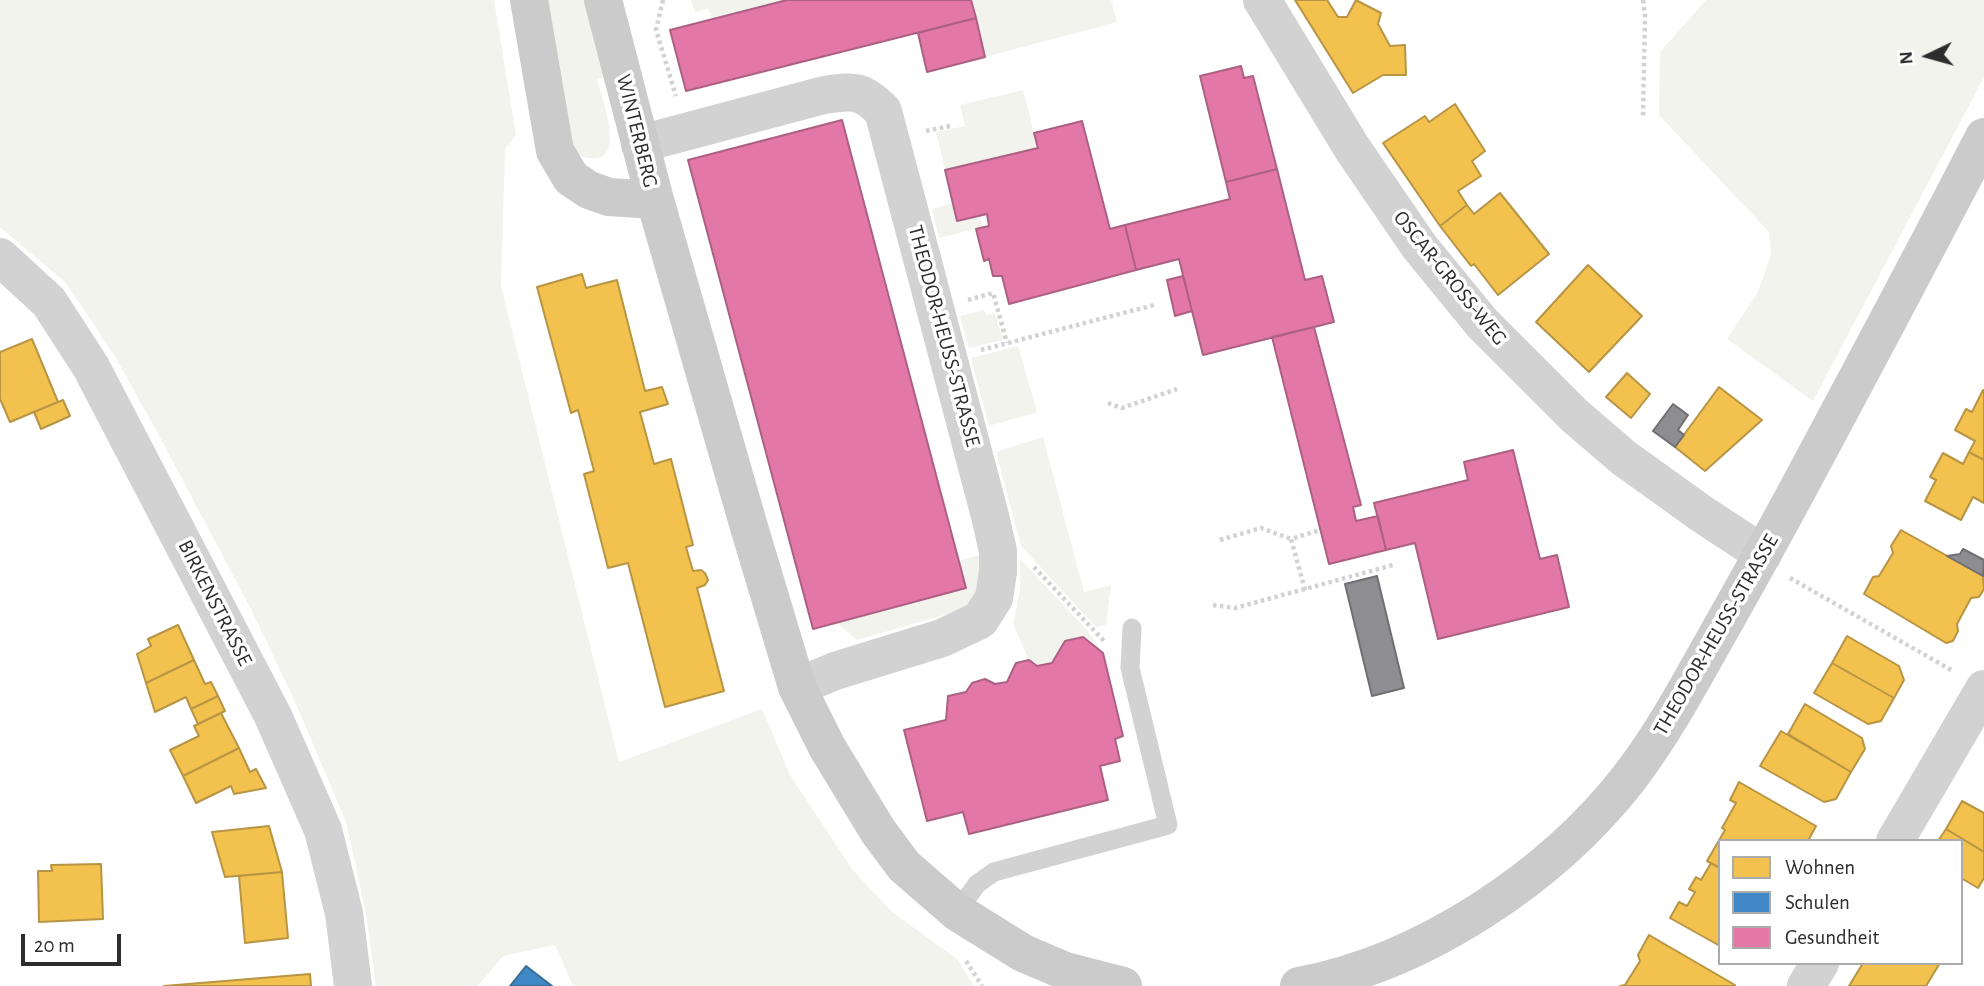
<!DOCTYPE html>
<html>
<head>
<meta charset="utf-8">
<style>
  body { margin:0 }
  #map { position:relative; width:1984px; height:986px; overflow:hidden; background:#fff; font-family:"Alegreya Sans",sans-serif }
  canvas { display:block }
  .legend { position:absolute; left:1718px; top:839px; width:245px; height:126px; box-sizing:border-box; background:#fff; border:2px solid #ababab; margin:0; padding:9px 12px; list-style:none; font-size:21px; color:#2d2d2d }
  .legend li { display:flex; align-items:center; gap:14px; height:35px }
  .legend b { width:35px; border:2px solid #ababab }
  .north { position:absolute; left:1893px; top:21px; width:70px; height:70px; -webkit-text-stroke:5px #fff; paint-order:stroke; rotate:265deg; font-size:19px; font-weight:700; line-height:28px; text-align:center; color:#2d2d2d }
  .north::after { content:''; display:block; margin:auto; width:24px; height:32px; background:#2d2d2d; clip-path:polygon(50% 0,100% 100%,50% 72%,0 100%) }
  .scale { position:absolute; left:21px; top:934px; width:100px; height:32px; box-sizing:border-box; border:4px solid #2d2d2d; border-top:0; padding-left:9px; font-size:21px; line-height:24px; white-space:nowrap; color:#2d2d2d; -webkit-text-stroke:5px #fff; paint-order:stroke }
</style>
</head>
<body>
<div id="map">
<canvas width="1984" height="986"></canvas>
<ul class="legend">
<li><b style="height:19px;background:#f2c14e"></b>Wohnen</li>
<li><b style="height:19px;background:#3f88c5"></b>Schulen</li>
<li><b style="height:19px;background:#e377a8"></b>Gesundheit</li>
</ul>
<div class="north">N</div>
<div class="scale">20 m</div>
</div>
<script>
const c = document.querySelector('canvas').getContext('2d');
c.lineJoin = 'round';
function paint(path, color) { c.fillStyle = color; c.fill(path, 'evenodd'); }
function strokePath(path, color, width, dash) { c.strokeStyle = color; c.lineWidth = width; c.lineCap = dash ? 'butt' : 'round'; c.setLineDash(dash || []); c.stroke(path); }
function label(font, color, halo, rows, align = 'center') {
  c.font = font + ' "Alegreya Sans",sans-serif'; c.lineWidth = 7; c.setLineDash([]); c.textBaseline = 'middle'; c.strokeStyle = halo; c.fillStyle = color; for (const [text, x, y, turn = 0] of rows) {
    c.save(); c.translate(x, y); c.rotate((+turn || 0) * Math.PI / 180); c.textAlign = isNaN(turn) ? turn : align; if (halo) c.strokeText(text, 0, 0); c.fillText(text, 0, 0); c.restore();
  }
}
const green = new Path2D(`
  M0 0H494L516 135 505 149 501 286 619 762 762 709 790 775 852 869 891 911 958 960 974 986H573L555 945 503 956 478 986H376L366 913 346 822 296 704 252 611 154 426 114 355 66 283 0 227Z
  M547 0H585L604 77 597 79C604 105 632 179 574 153Z
  M691 0H787L712 19 709 8 695 12Z
  M971 0H1111L1117 22 985 57Z
  M1706 0H1984V77L1813 401 1727 339 1758 292 1771 255 1769 232 1659 115 1660 52Z
  M1023 90 1038 148 945 170 936 132 965 126 960 105Z
  M953 203 957 221 980 215 983 227 939 238 932 209Z
  M984 310 986 315 995 313 1003 340 969 348 960 316Z
  M1018 346 1037 412 989 426 971 358Z
  M1043 437 1084 592 1111 585 1106 625 1096 627 1021 546 996 452Z
  M987 553 972 607 857 640 836 622 958 561Z
  M1020 559 1086 629 1103 653 1082 637 1065 641 1052 663 1037 666 1029 660 1013 624 1020 591Z`);
const homes = new Path2D(`
  M1295 0H1327L1338 17H1347L1356 0 1381 13 1378 24 1390 46 1405 45 1406 75H1383L1353 93Z
  M1455 104 1485 151 1472 161 1481 176 1458 191 1467 205 1440 226 1383 143 1425 116 1429 122Z
  M1500 193 1549 254 1498 295 1474 264 1471 266 1440 226 1467 205 1474 214Z
  M1588 265 1642 316 1589 372 1536 322Z
  M582 274 586 288 617 280 645 391 662 387 668 404 640 412 654 464 671 459 693 545 686 547 693 571 701 570 705 573 708 580 705 585 697 588 724 691 665 707 628 563 608 568 584 474 594 471 578 410 571 413 537 287Z
  M32 339 58 402 10 422 0 399V352Z
  M1627 373 1650 394 1631 418 1606 397Z
  M1719 387 1762 420 1705 471 1675 447Z
  M1983 390H1984V460L1969 452 1975 441 1955 430 1966 409 1972 412Z
  M63 400 70 416 41 429 34 412Z
  M1969 452 1984 460V503L1973 497 1961 520 1925 501 1936 480 1930 477 1943 453 1963 464Z
  M1901 530 1983 576 1984 589 1979 597 1971 598 1957 624 1958 631 1953 641 1946 643 1864 594 1873 577 1879 576 1893 553 1891 546Z
  M178 625 194 660 146 683 137 654 151 646 148 639Z
  M1847 636 1899 666 1904 680 1894 698 1832 663Z
  M194 660 205 684 211 682 218 696 191 709 186 697 155 712 146 683Z
  M1832 663 1894 698 1881 721 1868 724 1814 693Z
  M218 696 225 711 198 724 191 709Z
  M1805 704 1862 738 1865 749 1851 772 1788 734Z
  M221 713 239 748 183 776 170 750 199 736 194 726Z
  M1781 731 1851 772 1836 799 1824 802 1760 766Z
  M239 748 250 772 256 769 266 788 234 794 231 786 196 803 183 776Z
  M1739 782 1816 826 1808 841H1720V868L1707 861 1725 830 1722 828 1736 803 1730 800Z
  M1962 801 1984 813V852L1946 829Z
  M269 826 282 872 225 877 212 832Z
  M1946 829 1984 852V878L1978 888 1961 878V841H1938Z
  M1711 863 1720 868V946L1670 918 1679 902 1687 906 1695 892 1689 889 1696 877 1701 880Z
  M101 864 103 919 39 922 38 871H52L51 865Z
  M282 872 288 938 245 943 239 876Z
  M1649 935 1735 985 1734 986H1620L1625 985 1640 961 1638 955Z
  M1863 963H1940L1926 986H1849Z
  M310 974 311 986H164Z`);
const schools = new Path2D(`
  M526 966 552 986H510Z`);
const health = new Path2D(`
  M787 0H971L976 18 686 91 670 30Z
  M976 18 985 57 927 72 918 33Z
  M1241 66 1244 78 1253 76 1277 169 1226 182 1200 76Z
  M842 120 966 588 813 629 688 160Z
  M1082 121 1110 229 1125 225 1136 270 1009 304 1002 276H993L989 259 984 261 976 229 989 226 987 214 957 221 945 170 1038 148 1034 133Z
  M1277 169 1305 280 1322 276 1334 322 1203 355 1179 259 1136 270 1125 225 1230 199 1226 182Z
  M1183 276 1192 311 1175 316 1167 280Z
  M1314 327 1361 505 1353 507 1356 521 1378 516 1386 550 1329 564 1272 337Z
  M1513 450 1540 559 1557 555 1569 607 1438 639 1415 543 1386 550 1374 503 1468 480 1464 462Z
  M1083 637 1103 653 1123 736 1115 739 1120 761 1100 766 1108 800 969 834 963 812 927 821 904 730 946 720 948 696 966 692 972 683 985 679 995 684 1007 682 1016 663 1029 660 1037 666 1052 663 1065 641Z`);
const industry = new Path2D(`
  M1673 404 1688 415 1678 430 1684 435 1675 447 1653 431Z
  M1963 549 1984 560 1983 576 1947 556 1960 554Z
  M1377 576 1404 688 1372 696 1345 584Z`);
const path = new Path2D(`
  M663 0 656 30 676 96
  M1643 0 1645 16 1643 116
  M926 131 950 126
  M968 300 993 293 1007 343
  M981 350 1154 305
  M1108 403 1122 408 1177 389
  M1220 540 1261 528 1291 539
  M1034 567 1105 642
  M1790 578 1953 671
  M1305 590 1291 539 1320 530
  M1213 605 1235 608 1393 565
  M966 961 982 986`);
const lane = new Path2D(`
  M957 912 977 884 994 872 1168 825 1130 668 1132 628`);
const street = new Path2D(`
  M1262 0 1352 148 1419 246 1482 323 1575 416 1624 458 1702 514 1763 554
  M640 144 824 95C854 91 861 89 883 111L990 516 998 551V572L994 598 980 620 942 638 835 671 797 687
  M0 257 49 302 91 367 273 716 323 830 344 913 353 986
  M1895 841 1984 689
  M1806 986 1820 963`);
const secondary = new Path2D(`
  M529 0 555 151 571 178 589 190 609 197 655 200
  M603 0 655 200 749 527 797 687 827 747 878 831 904 866 957 912 1023 953 1065 971 1123 986
  M1299 986C1423 963 1552 877 1629 778 1659 739 1683 696 1707 653 1741 593 1774 534 1806 474 1866 362 1926 250 1984 137`);
const streetNames = [
  ["WINTERBERG",637,131,76],
  ["OSCAR-GROSS-WEG",1450,278,51],
  ["THEODOR-HEUSS-STRASSE",944,336,75],
  ["BIRKENSTRASSE",215,603,63],
  ["THEODOR-HEUSS-STRASSE",1716,635,-60]
];
paint(green, '#f1f3ec');
paint(homes, '#f2c14e');
strokePath(homes, '#b79544', 2);
paint(schools, '#3f88c5');
strokePath(schools, '#3a6d97', 2);
paint(health, '#e377a8');
strokePath(health, '#ac6183', 2);
paint(industry, '#8d8d92');
strokePath(industry, '#707074', 2);
strokePath(path, '#d2d2d2', 4.5, [3.5, 3.5]);
strokePath(lane, '#d2d2d2', 19);
strokePath(street, '#d2d2d2', 38);
strokePath(secondary, '#cbcbcb', 38);
label('21px', '#2d2d2d', '#fff', streetNames);
</script>
</body>
</html>
